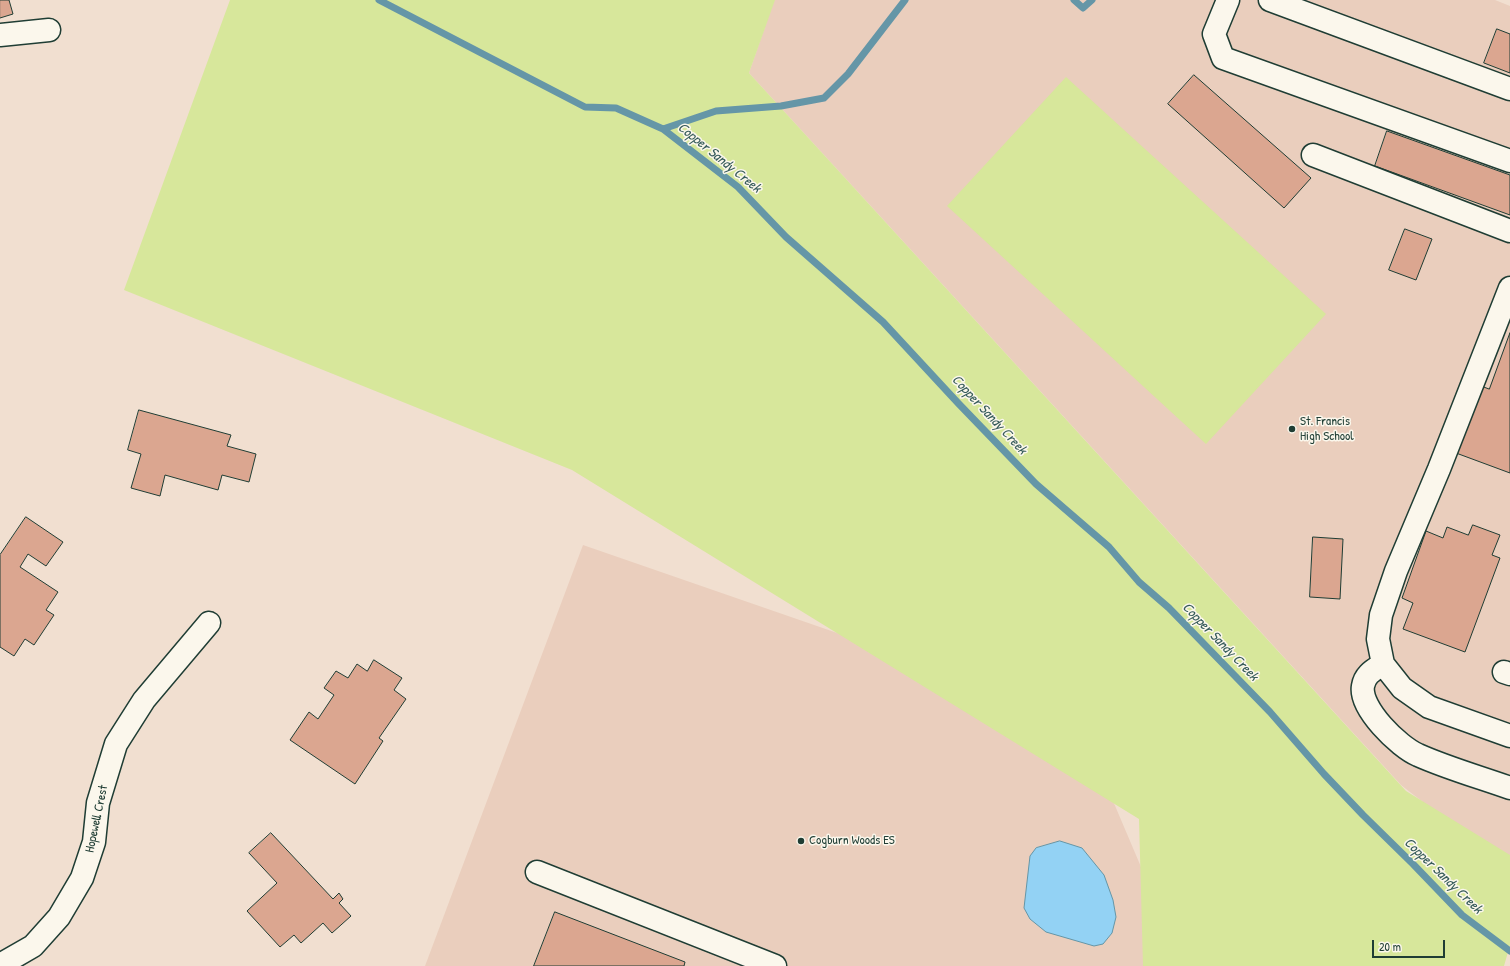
<!DOCTYPE html>
<html>
<head>
<meta charset="utf-8">
<style>
  body { margin:0 }
  #map { position:relative; width:1510px; height:966px; overflow:hidden; background:#f1dfd0; font-family:"Patrick Hand",sans-serif }
  canvas { display:block }
  .scale { position:absolute; left:1372px; top:940px; width:73px; height:18px; box-sizing:border-box; border:2px solid #1f3d34; border-top:0; padding-left:5px; font-size:12px; line-height:14px; white-space:nowrap; color:#1f3d34; -webkit-text-stroke:3px #fbf7ec; paint-order:stroke }
</style>
</head>
<body>
<div id="map">
<canvas width="1510" height="966"></canvas>
<div class="scale">20 m</div>
</div>
<script>
const c = document.querySelector('canvas').getContext('2d');
c.lineJoin = 'round';
function paint(path, color) { c.fillStyle = color; c.fill(path, 'evenodd'); }
function strokePath(path, color, width, dash) { c.strokeStyle = color; c.lineWidth = width; c.lineCap = dash ? 'butt' : 'round'; c.setLineDash(dash || []); c.stroke(path); }
function label(font, color, halo, rows, align = 'center') {
  c.font = font + ' "Patrick Hand",sans-serif'; c.lineWidth = 3; c.setLineDash([]); c.textBaseline = 'middle'; c.strokeStyle = halo; c.fillStyle = color; for (const [text, x, y, turn = 0] of rows) {
    c.save(); c.translate(x, y); c.rotate((+turn || 0) * Math.PI / 180); c.textAlign = isNaN(turn) ? turn : align; if (halo) c.strokeText(text, 0, 0); c.fillText(text, 0, 0); c.restore();
  }
}
const built = new Path2D(`
  M774 0H1495L1510 6V870L1401 785 749 73Z
  M583 545 1077 716 1183 966H425Z`);
const green = new Path2D(`
  M230 0H775L749 73 1406 791 1510 855V945L1504 966H1143L1139 819 572 470 124 290Z
  M1066 77 1326 314 1206 444 947 206Z`);
const water = new Path2D(`
  M1060 841 1082 848 1104 875 1113 900 1116 917 1112 933 1103 944 1094 946 1046 932 1030 919 1024 908 1030 856 1036 848Z`);
const stream = new Path2D(`
  M379 0 585 107 616 108 663 129 738 187 786 237 883 322 958 403 1036 484 1109 547 1139 582 1169 608 1270 712 1324 774 1363 815 1413 864 1462 915 1510 951
  M1074 0 1083 8 1092 0
  M663 129 716 111 781 106 824 98 848 74 905 0`);
const building = new Path2D(`
  M0 0H9L13 14 0 18Z
  M1497 29 1510 34V73L1484 63Z
  M1194 75 1311 178 1284 208 1168 104Z
  M1387 131 1510 175V215L1375 166Z
  M1405 229 1432 239 1416 280 1389 270Z
  M1510 333V473L1456 453 1481 386 1489 389Z
  M139 410 231 435 227 446 256 454 249 482 222 475 218 490 165 475 160 496 131 488 141 454 128 450Z
  M26 517 63 542 46 566 28 554 20 567 58 592 46 610 54 615 34 645 25 639 14 656 0 647V555Z
  M1473 525 1500 535 1492 555 1500 558 1465 652 1403 629 1413 603 1402 598 1426 531 1443 538 1447 527 1468 535Z
  M1313 537 1343 539 1340 599 1310 597Z
  M374 660 402 678 394 690 406 699 379 738 383 741 355 784 290 740 309 712 318 719 334 695 324 688 336 671 348 678 357 664 367 671Z
  M271 833 333 899 339 893 343 899 339 903 351 916 332 933 323 923 301 943 294 935 280 947 247 911 277 883 249 853Z
  M555 912 685 962 684 966H534Z`);
const minor = new Path2D(`
  M1228 0 1214 34 1223 58 1510 161
  M1270 0 1510 89
  M0 35 49 30
  M1313 155 1510 231
  M1510 288 1439 469 1396 571 1381 615 1378 639 1383 664 1402 688 1429 707 1510 736
  M1383 664C1374 670 1365 674 1363 686 1359 708 1399 747 1418 755 1447 768 1479 777 1510 788
  M1504 672 1510 674
  M537 872 775 966
  M0 965 33 946 59 917 82 878 94 842 98 803 116 744 144 700 209 623`);
const markers = [
  [1292,429,4,"#1f3d34"],
  [801,841,4,"#1f3d34"]
];
const poiNames = [
  ["St. Francis",1300,422],
  ["High School",1300,437],
  ["Cogburn Woods ES",809,841]
];
const streetNames = [
  ["Hopewell Crest",97,819,-78]
];
const waterNames = [
  ["Copper Sandy Creek",719,158,39],
  ["Copper Sandy Creek",989,415,47],
  ["Copper Sandy Creek",1220,642,46],
  ["Copper Sandy Creek",1443,876,44]
];
paint(built, '#eacebd');
paint(green, '#d7e79b');
paint(water, '#93d2f4');
strokePath(water, '#6596a7', 1);
strokePath(stream, '#6596a7', 7);
paint(building, '#dba690');
strokePath(building, '#1f3d34', 1);
strokePath(minor, '#1f3d34', 25);
strokePath(minor, '#fbf7ec', 22);
for (const [x, y, r, color] of markers) { const dot = new Path2D(); dot.arc(x, y, r, 0, 2 * Math.PI); c.fillStyle = color; c.fill(dot); strokePath(dot, '#fbf7ec', 1.5); }
label('13px', '#1f3d34', '#fbf7ec', poiNames, 'left');
label('13px', '#1f3d34', '#fbf7ec', streetNames);
label('italic 14px', '#365b5a', '#fbf7ec', waterNames);
</script>
</body>
</html>
